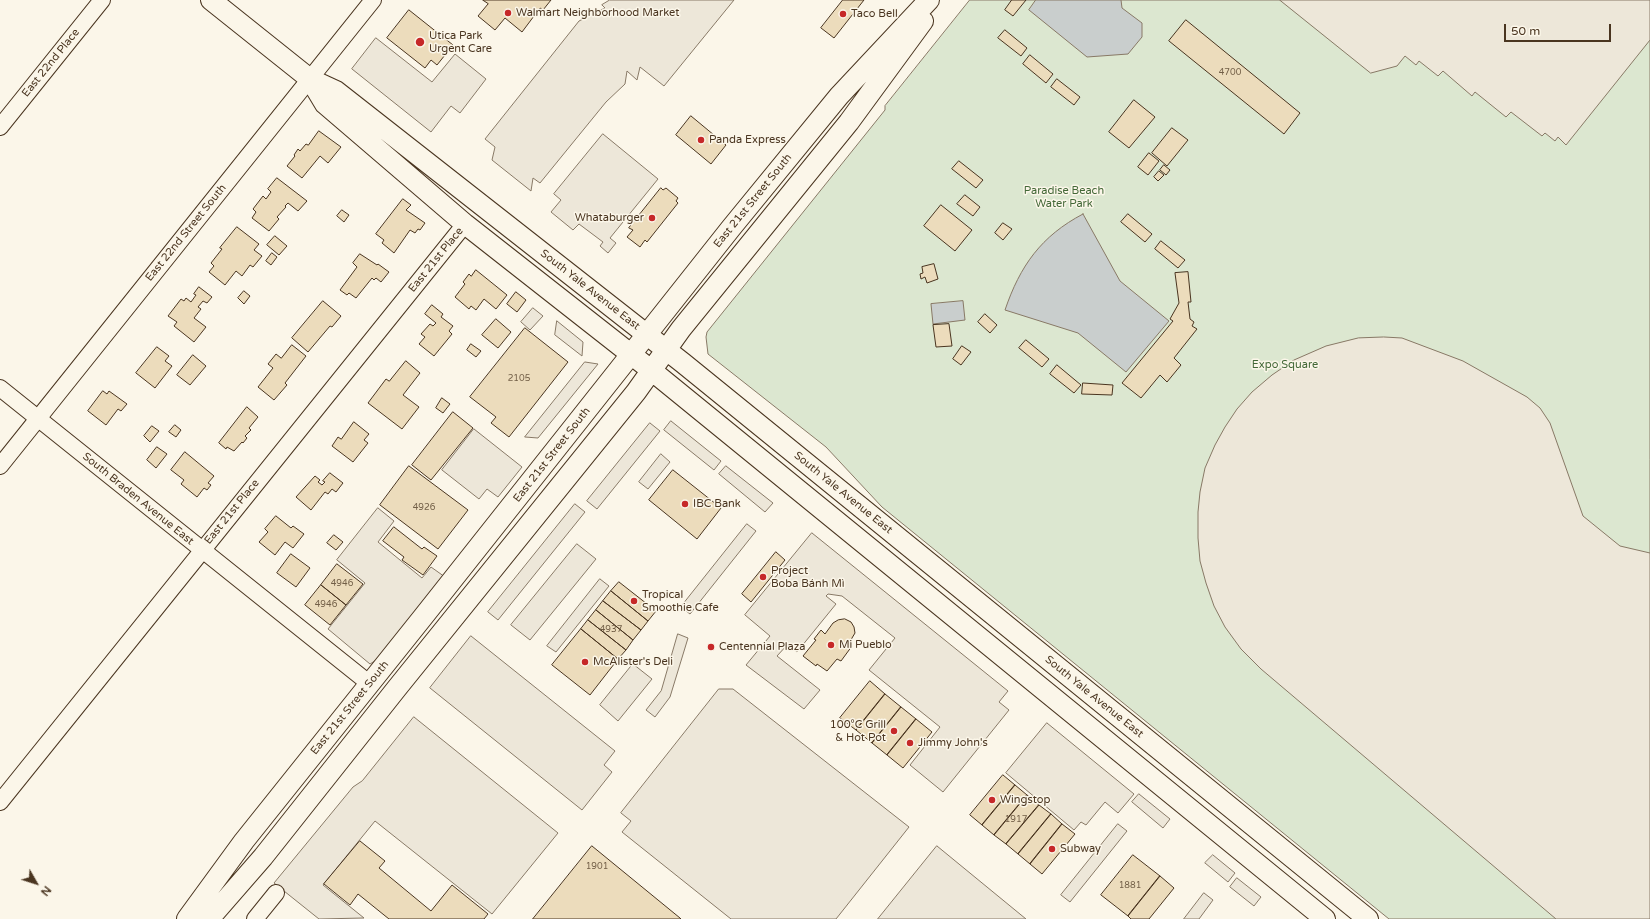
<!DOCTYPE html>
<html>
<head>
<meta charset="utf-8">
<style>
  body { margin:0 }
  #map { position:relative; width:1650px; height:919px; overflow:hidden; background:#fbf6e9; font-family:"Varela Round",sans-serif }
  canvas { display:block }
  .north { position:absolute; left:16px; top:863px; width:40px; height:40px; -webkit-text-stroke:3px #fbf6e9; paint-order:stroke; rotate:129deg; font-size:11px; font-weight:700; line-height:16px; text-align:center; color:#4a3520 }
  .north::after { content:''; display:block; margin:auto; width:14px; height:18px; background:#4a3520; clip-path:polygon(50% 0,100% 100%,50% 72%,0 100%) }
  .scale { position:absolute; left:1504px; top:24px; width:107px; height:18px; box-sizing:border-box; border:2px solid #4a3520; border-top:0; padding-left:5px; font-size:12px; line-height:14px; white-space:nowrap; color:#4a3520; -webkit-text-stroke:3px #fbf6e9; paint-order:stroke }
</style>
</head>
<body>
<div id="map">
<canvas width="1650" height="919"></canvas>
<div class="north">N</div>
<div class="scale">50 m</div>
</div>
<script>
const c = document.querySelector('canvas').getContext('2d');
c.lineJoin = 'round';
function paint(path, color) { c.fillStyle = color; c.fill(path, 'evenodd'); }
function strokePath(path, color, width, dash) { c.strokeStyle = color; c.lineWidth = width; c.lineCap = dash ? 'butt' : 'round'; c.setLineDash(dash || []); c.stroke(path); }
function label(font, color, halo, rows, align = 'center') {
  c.font = font + ' "Varela Round",sans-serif'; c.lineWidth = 3; c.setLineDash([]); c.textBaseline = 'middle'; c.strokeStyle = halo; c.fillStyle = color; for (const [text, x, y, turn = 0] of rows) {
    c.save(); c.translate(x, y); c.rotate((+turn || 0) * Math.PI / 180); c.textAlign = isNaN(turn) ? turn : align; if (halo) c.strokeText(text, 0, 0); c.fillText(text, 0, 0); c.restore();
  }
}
const green = new Path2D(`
  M970 0H1650V919H1389L882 507 826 447 708 354 706 337 707 332 885 110V106Z`);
const parking = new Path2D(`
  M610 0H734L664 86 640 67 637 80 627 71 625 84 606 102 540 183 533 178 531 191 492 160 495 147 485 139 579 21 605 8 602 5Z
  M1280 0H1650V40L1566 145 1558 137 1555 141 1545 133 1542 136 1511 112 1506 117 1475 92 1472 96 1443 71 1438 76 1419 61 1416 65 1405 56 1397 66 1371 73Z
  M376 38 432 82 455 54 486 79 460 113 451 106 431 132 352 69Z
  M603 134 658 179 610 238 616 243 608 253 600 246 603 242 579 224 573 230 551 212 561 200 554 194Z
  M533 308 543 316 530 330 521 322Z
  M557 321 583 342 582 356 555 335Z
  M1384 337 1402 338 1463 361 1527 397 1540 408 1550 423 1583 516 1620 546 1650 553V919H1556L1261 669 1241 649 1225 627 1214 606 1206 583 1200 561 1198 538V512L1200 492 1205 468 1215 445 1225 427 1237 409 1252 392 1272 375 1294 360 1326 346 1358 338Z
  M585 362 598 364 538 438 525 437Z
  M671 421 721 461 714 470 664 430Z
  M650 423 660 431 597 509 587 501Z
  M474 429 522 467 498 497 487 489 479 499 442 470Z
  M661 454 670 462 648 489 639 482Z
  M726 466 773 503 765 512 719 474Z
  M575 504 585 512 498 620 488 612Z
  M378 508 394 521 378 542 422 578 431 567 445 577 381 657 370 664 328 629 365 583 337 560Z
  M747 524 756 531 690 614 681 607Z
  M812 533 1008 691 999 702 1009 710 943 792 910 765 940 727 869 670 895 638 842 596 828 594 826 596 836 604 797 652 788 644 777 656 820 690 804 709 746 665 770 636 745 615Z
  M577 544 596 559 530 640 511 625Z
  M600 579 609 586 556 652 547 646Z
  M678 634 688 638 670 697 655 717 646 710 661 691Z
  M471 636 615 751 604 765 612 772 582 810 430 688Z
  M633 664 652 679 618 721 600 705Z
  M719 689H733L909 827 836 919H731L622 832 631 821 621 813Z
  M414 717 558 833 492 914 375 821 323 885 364 918 319 919 274 883 353 787 362 781Z
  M1047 723 1134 794 1118 813 1105 802 1086 825 1081 822 1074 830 1006 773Z
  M1139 794 1170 819 1163 828 1132 802Z
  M1118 824 1127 831 1070 902 1061 895Z
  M937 846 1026 919H878Z
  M1213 855 1235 873 1228 882 1205 863Z
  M1237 878 1261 897 1254 906 1230 887Z
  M1204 893 1213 900 1199 919H1184Z`);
const water = new Path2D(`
  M1036 0H1121L1122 8 1142 23V37L1128 54 1087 57 1029 10Z
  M1083 214 1120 281 1169 321 1126 372 1078 333 1005 310C1020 266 1041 236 1083 214Z
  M963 301 965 320 933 324 931 304Z`);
const building = new Path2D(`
  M483 0H551L543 10 540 8 522 32 505 18 495 30 478 16 488 4Z
  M843 0H864L834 38 821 28Z
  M1012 0H1026L1013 16 1005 10Z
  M409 10 453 45 437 65 431 60 425 68 387 38Z
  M1186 20 1300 113 1284 134 1169 41Z
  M1005 30 1027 48 1021 56 998 38Z
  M1030 55 1053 74 1046 83 1023 64Z
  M1057 79 1080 97 1074 105 1051 87Z
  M1134 100 1155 117 1129 148 1109 132Z
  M691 116 726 145 711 164 676 135Z
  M1172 128 1188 140 1167 166 1152 153Z
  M319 131 341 147 328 163 320 156 302 178 287 166 295 156 294 155 298 149 300 151 306 144 308 145Z
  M1149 153 1159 161 1148 175 1138 167Z
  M959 161 983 180 976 188 952 169Z
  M1164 165 1170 170 1166 175 1160 170Z
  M1159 171 1164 175 1158 181 1154 177Z
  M277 178 307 201 298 211 288 203 285 206 286 207 277 217 279 219 269 231 252 218 256 212 253 209 263 196 266 199 271 192 268 189Z
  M661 188 663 190 666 188 678 198 676 201 678 203 647 242 645 240 640 247 627 237 633 230 629 228Z
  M965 195 980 207 973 216 957 204Z
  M403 199 411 205 406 210 425 223 420 230 418 229 415 233 410 230 394 253 382 243 384 240 376 234Z
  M941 205 972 230 955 251 924 226Z
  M342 210 349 215 344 222 337 216Z
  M1128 214 1152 234 1145 242 1121 222Z
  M1003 223 1012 229 1003 240 995 233Z
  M237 227 259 244 254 250 262 256 253 267 250 265 242 276 236 271 225 285 209 272 214 266 211 263 222 249 220 248Z
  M275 236 287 246 279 255 267 245Z
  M1161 241 1185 260 1178 268 1155 249Z
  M272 253 277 257 271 265 266 261Z
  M360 254 377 265 378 264 389 272 381 282 376 278 374 280 372 278 356 298 349 293 347 295 340 290 357 267 353 263Z
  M934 264 938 279 927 283 925 277 921 279 920 274 923 273 922 267Z
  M476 270 507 295 496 309 484 299 476 310 471 306 469 309 455 297 465 284 463 282 469 274 471 276Z
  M1188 272 1191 302H1188L1190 319 1194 322 1192 326 1197 329 1174 358 1181 365 1167 382 1160 375 1141 398 1122 383 1173 321 1170 319 1179 303 1175 273Z
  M199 287 212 297 207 303 203 301 198 307 201 309 194 318 206 327 194 342 174 326 177 322 168 316 181 299 184 301 186 298 191 302 196 295 194 294Z
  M244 291 250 296 244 304 238 298Z
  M516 292 526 300 517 312 507 304Z
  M323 301 341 316 332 327 330 326 308 352 292 338Z
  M432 305 443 314 441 317 453 326 449 331 452 334 434 356 419 344 425 337 421 334 430 324 433 326 436 323 425 314Z
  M985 314 997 325 990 333 978 322Z
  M496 319 511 332 498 348 482 335Z
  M949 324 952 346 936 347 933 325Z
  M525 328 568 362 509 437 491 423 496 417 470 397Z
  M1026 340 1049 359 1042 367 1019 348Z
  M471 344 481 351 476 357 467 350Z
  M292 345 306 356 285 383 287 385 274 400 258 387 273 368 268 364 276 354 281 358Z
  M962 346 971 352 961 365 953 359Z
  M157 347 169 356 165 361 172 366 155 388 136 373Z
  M193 355 206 366 190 385 177 375Z
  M406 361 420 373 403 395 419 407 402 429 368 403 386 379 389 381Z
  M1057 365 1081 385 1074 393 1050 374Z
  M1083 383 1113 385 1112 395 1082 394Z
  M103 391 107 394 109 391 127 404 121 411 118 409 106 425 88 411Z
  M442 398 450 404 443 413 436 408Z
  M247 407 258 417 249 428 251 430 245 436 247 438 243 443 242 442 234 451 227 447 226 449 219 443Z
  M453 412 473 428 431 480 412 465Z
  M354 422 369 434 364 440 368 443 353 462 332 446 338 437 341 439Z
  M175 425 181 430 176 437 169 432Z
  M152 426 159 431 150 442 144 436Z
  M157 447 167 454 156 468 147 460Z
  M185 452 214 476 208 483 211 485 207 490 204 488 197 497 181 484 184 480 171 470Z
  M409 466 468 510 438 549 380 505Z
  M673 470 721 508 697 539 649 500Z
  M330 473 343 483 336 492 332 489 328 494 325 492 311 510 296 497 315 476 320 480 318 482 322 485 325 482 323 481Z
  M276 516 291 528 293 526 304 534 293 548 285 542 275 555 259 542 268 532 265 529Z
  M394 527 422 549 424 547 437 556 423 575 402 560 404 557 383 541Z
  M334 535 343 542 336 550 327 543Z
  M776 552 785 560 751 602 742 594Z
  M291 554 310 568 296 587 277 573Z
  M337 564 363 584 346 605 321 585Z
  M619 582 656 611 648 621 611 591Z
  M321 585 346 605 330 625 305 605Z
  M611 591 648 621 641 630 603 601Z
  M603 601 641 630 633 640 596 610Z
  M596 610 633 640 626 650 588 620Z
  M845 619 851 622 854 627 855 633 849 643 852 646 841 661 837 659 827 671 817 664 816 666 803 656 816 640 814 639 821 630 825 634 833 623 838 620Z
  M588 620 626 650 618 659 581 629Z
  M581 629 618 659 590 695 552 665Z
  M870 681 885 694 856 730 840 718Z
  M885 694 901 707 872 743 856 730Z
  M901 707 916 719 887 755 872 743Z
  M916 719 932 732 903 768 887 755Z
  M1003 775 1015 785 982 825 970 815Z
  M1015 785 1027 795 994 835 982 825Z
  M1027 795 1039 805 1006 844 994 835Z
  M1039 805 1051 814 1018 854 1006 844Z
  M1051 814 1062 824 1030 864 1018 854Z
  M1062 824 1075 834 1042 874 1030 864Z
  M360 841 385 861 379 868 431 911 452 885 488 914 484 919H389L358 894 350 905 324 884Z
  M592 846 680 918 681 919H533Z
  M1133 855 1160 876 1128 916 1101 895Z
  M1160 876 1174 888 1149 919H1131L1128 916Z`);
const minor = new Path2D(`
  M0 127 102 0
  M0 388 370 684
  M0 466 373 0
  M0 802 465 224
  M255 919 276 893`);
const major = new Path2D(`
  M211 0 310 79 336 91 683 363 1368 919
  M310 79 325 104 465 224 651 370 1325 919
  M187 919 244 841 423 617 731 228 839 96 929 0
  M209 919 263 857 397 688 636 392 681 329 849 122 923 21`);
const markers = [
  [508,13,4,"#c62828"],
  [843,14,4,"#c62828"],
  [420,42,5,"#c62828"],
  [701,140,4,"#c62828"],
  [652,218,4,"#c62828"],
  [685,504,4,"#c62828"],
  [763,577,4,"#c62828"],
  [634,601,4,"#c62828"],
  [831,645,4,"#c62828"],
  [711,647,4,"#c62828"],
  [585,662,4,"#c62828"],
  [894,731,4,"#c62828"],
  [910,743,4,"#c62828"],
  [992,800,4,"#c62828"],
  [1052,849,4,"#c62828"]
];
const numberNames = [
  ["4700",1230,73],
  ["2105",519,379],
  ["4926",424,508],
  ["4946",342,584],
  ["4946",326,605],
  ["4937",611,630],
  ["1917",1016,820],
  ["1901",597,867],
  ["1881",1130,886]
];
const poiNames = [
  ["Walmart Neighborhood Market",516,13],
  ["Taco Bell",851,14],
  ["Utica Park",429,36],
  ["Urgent Care",429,49],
  ["Panda Express",709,140],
  ["Whataburger",644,218,"right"],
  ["IBC Bank",693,504],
  ["Project",771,571],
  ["Boba Bánh Mì",771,584],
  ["Tropical",642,595],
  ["Smoothie Cafe",642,608],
  ["Mi Pueblo",839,645],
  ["Centennial Plaza",719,647],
  ["McAlister's Deli",593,662],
  ["100°C Grill",886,725,"right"],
  ["& Hot Pot",886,738,"right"],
  ["Jimmy John's",918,743],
  ["Wingstop",1000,800],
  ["Subway",1060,849]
];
const streetNames = [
  ["East 22nd Place",51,63,-51],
  ["East 21st Street South",753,201,-51],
  ["East 22nd Street South",186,233,-51],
  ["East 21st Place",436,260,-51],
  ["South Yale Avenue East",590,290,38],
  ["East 21st Street South",552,455,-52],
  ["South Yale Avenue East",843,493,39],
  ["South Braden Avenue East",138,499,39],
  ["East 21st Place",232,512,-51],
  ["South Yale Avenue East",1094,697,39],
  ["East 21st Street South",350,708,-51]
];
const parkNames = [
  ["Paradise Beach",1064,191],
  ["Water Park",1064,204],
  ["Expo Square",1285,365]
];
paint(green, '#dce7d0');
strokePath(green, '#887966', 1);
paint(parking, '#ede7d9');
strokePath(parking, '#887966', 1);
paint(water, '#c9cecd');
strokePath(water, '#887966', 1);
paint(building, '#ecdcbc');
strokePath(building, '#4a3520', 1);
strokePath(minor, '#4a3520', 18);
strokePath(major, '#4a3520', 22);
strokePath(minor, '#fbf6e9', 16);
strokePath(major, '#fbf6e9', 20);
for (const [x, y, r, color] of markers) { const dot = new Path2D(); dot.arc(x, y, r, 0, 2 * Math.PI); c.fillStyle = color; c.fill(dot); strokePath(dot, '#fbf6e9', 1.5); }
label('9px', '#725f47', null, numberNames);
label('11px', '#4a3520', '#fbf6e9', poiNames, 'left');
label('11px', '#4a3520', '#fbf6e9', streetNames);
label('11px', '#436837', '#fbf6e9', parkNames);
</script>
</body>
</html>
